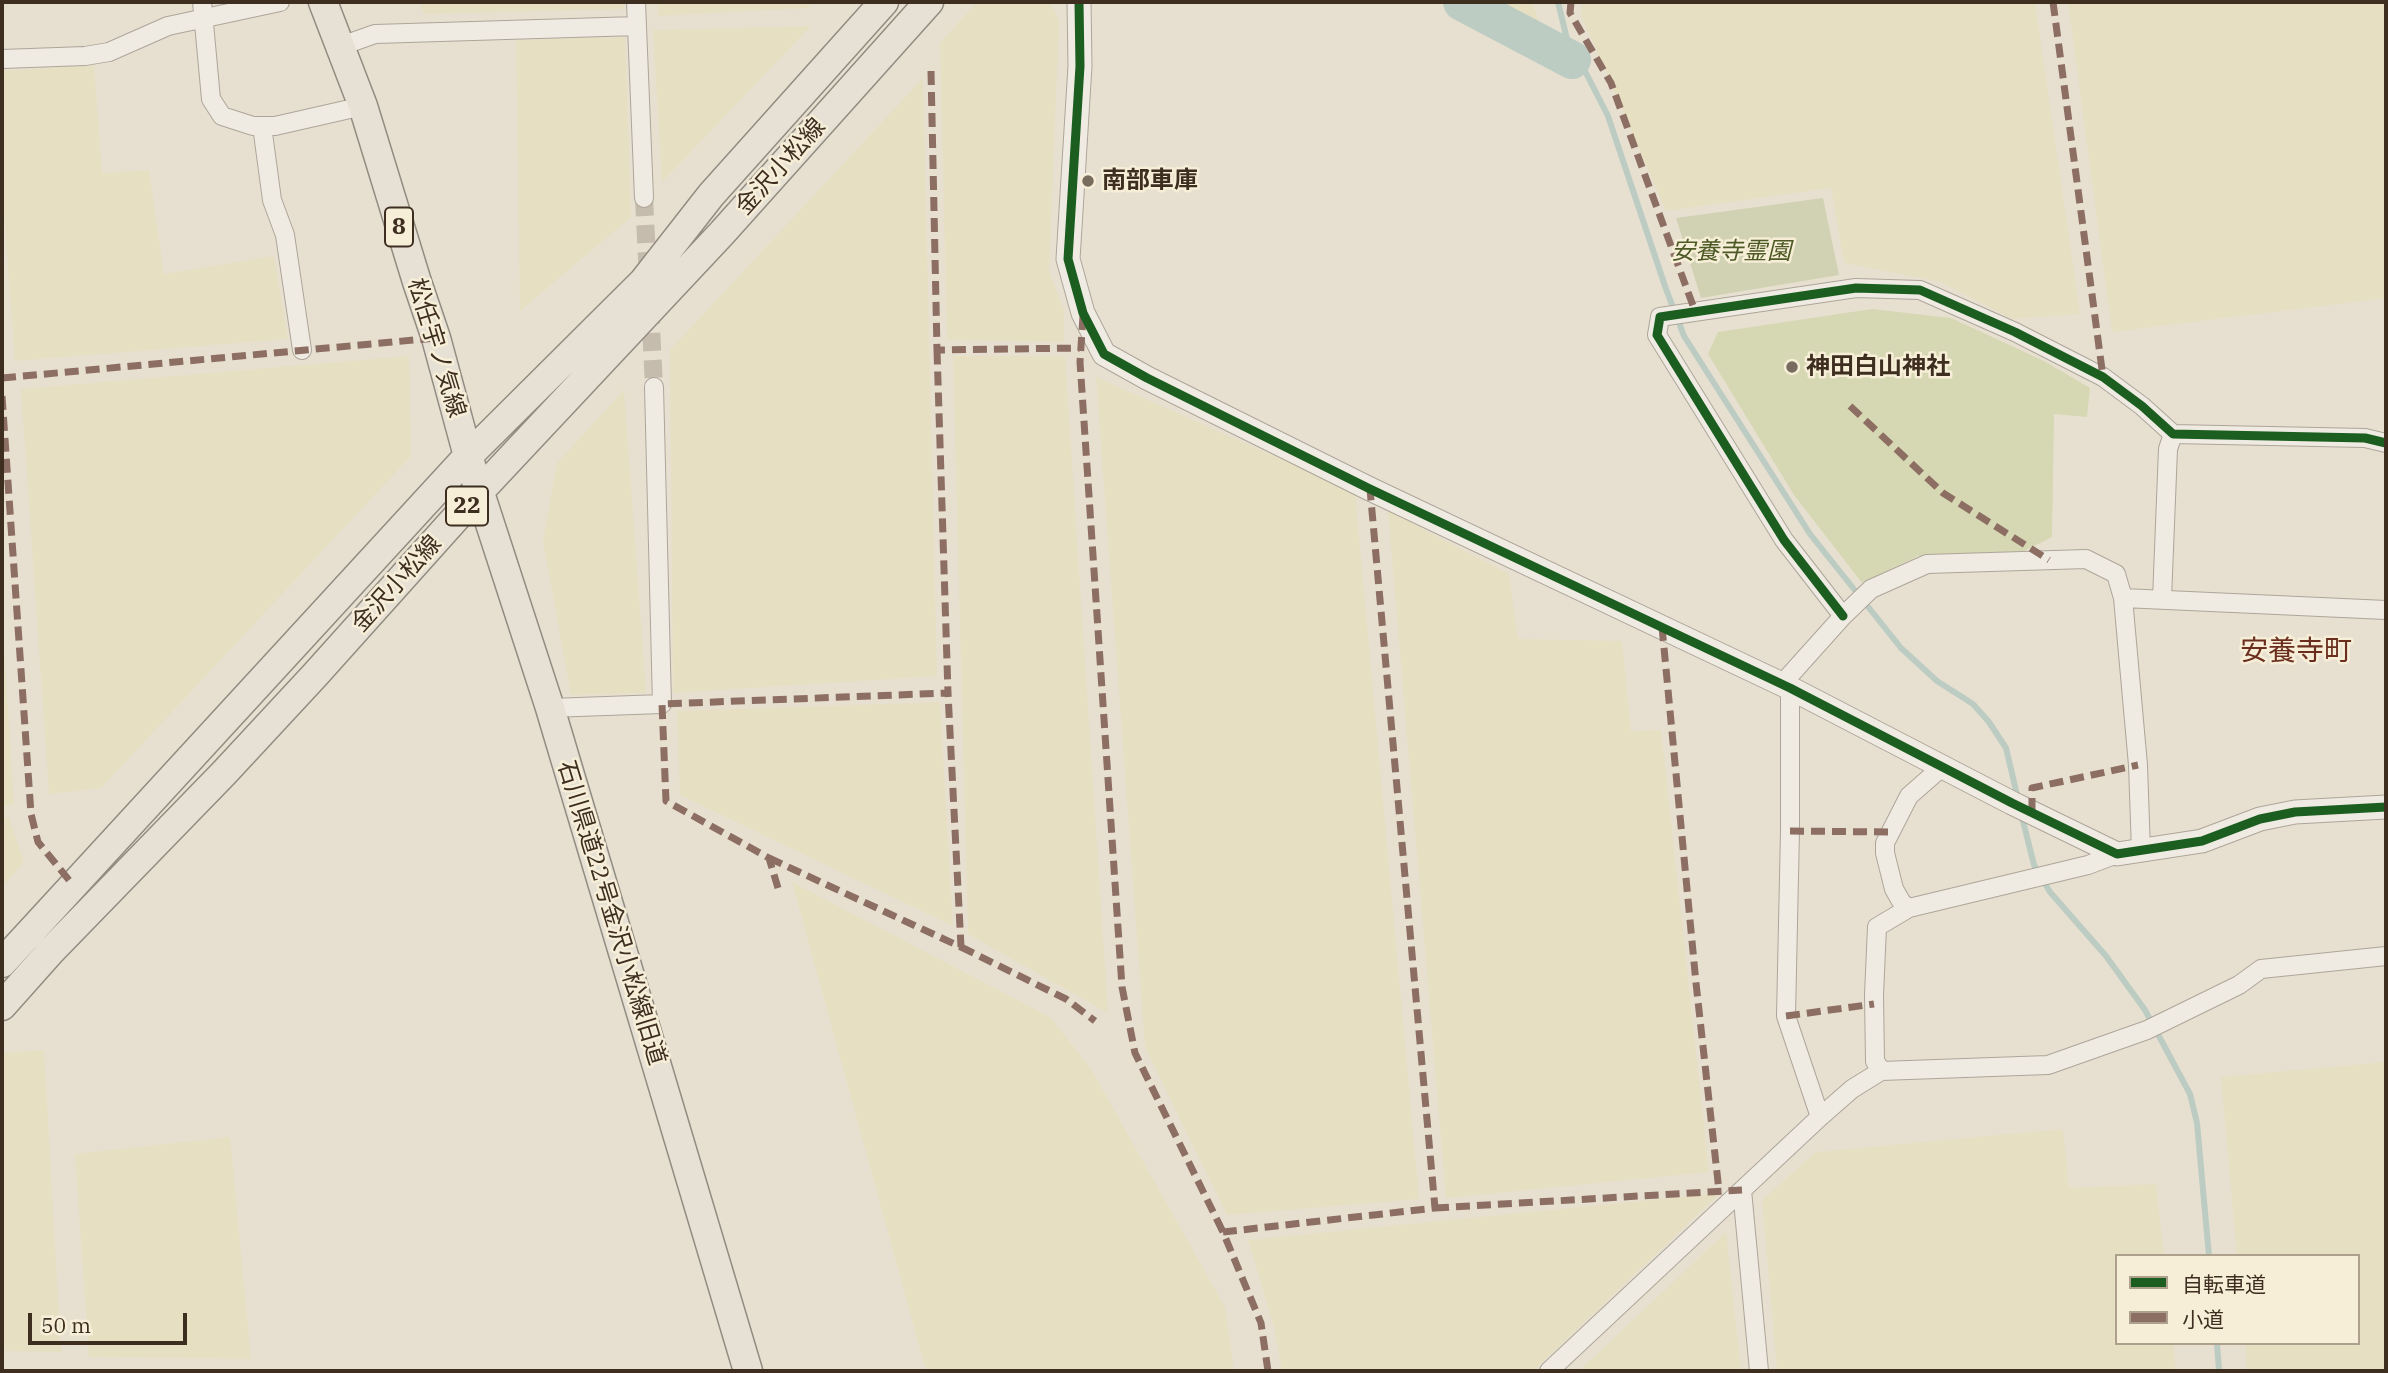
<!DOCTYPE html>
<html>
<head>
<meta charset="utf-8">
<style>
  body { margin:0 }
  #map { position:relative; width:2388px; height:1373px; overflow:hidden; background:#e7e0d1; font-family:"IBM Plex Serif","Noto Sans JP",serif }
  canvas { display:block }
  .frame { position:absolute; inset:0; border:4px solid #3d2e20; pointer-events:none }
  .legend { position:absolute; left:2115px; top:1254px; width:245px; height:91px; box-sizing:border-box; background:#f7eed8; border:2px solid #ada18e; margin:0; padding:9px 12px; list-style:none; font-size:21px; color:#3d2e20 }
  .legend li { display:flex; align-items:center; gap:14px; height:35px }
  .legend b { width:35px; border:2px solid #ada18e }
  .scale { position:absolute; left:28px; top:1313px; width:159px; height:32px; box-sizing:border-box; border:4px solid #3d2e20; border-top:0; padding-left:9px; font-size:21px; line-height:24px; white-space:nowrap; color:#3d2e20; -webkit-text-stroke:5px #f7eed8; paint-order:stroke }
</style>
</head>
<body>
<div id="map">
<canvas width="2388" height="1373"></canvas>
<div class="frame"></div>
<ul class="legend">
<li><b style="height:9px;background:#1b5e20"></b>自転車道</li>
<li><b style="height:9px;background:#8d6e63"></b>小道</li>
</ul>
<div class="scale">50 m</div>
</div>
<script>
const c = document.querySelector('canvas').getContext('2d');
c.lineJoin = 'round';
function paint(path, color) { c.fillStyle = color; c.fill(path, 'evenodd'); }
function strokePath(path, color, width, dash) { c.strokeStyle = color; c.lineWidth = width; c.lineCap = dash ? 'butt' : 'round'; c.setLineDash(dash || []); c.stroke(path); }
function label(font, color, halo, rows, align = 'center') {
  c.font = font + ' "IBM Plex Serif","Noto Sans JP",serif'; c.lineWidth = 5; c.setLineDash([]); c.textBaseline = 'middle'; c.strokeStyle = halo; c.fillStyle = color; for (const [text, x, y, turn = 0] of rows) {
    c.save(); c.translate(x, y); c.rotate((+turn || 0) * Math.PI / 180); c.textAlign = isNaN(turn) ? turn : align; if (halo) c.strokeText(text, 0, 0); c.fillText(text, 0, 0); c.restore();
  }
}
const farmland = new Path2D(`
  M420 2H624V9L424 14Z
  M657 2H814L808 8 658 16Z
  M977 2H1051L1059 21 1049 271 1064 310V342L947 340 940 43Z
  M1490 2H1533L1540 27Z
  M1582 2H2035L2080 314 2012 319 1941 282 1844 263 1831 188 1666 211 1581 15Z
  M2068 2H2386V298L2112 332Z
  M811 26 662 182 653 30Z
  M625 37 631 217 520 311 516 40Z
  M94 65 102 173 149 170 164 274 274 256 288 339 15 361 2 189V71Z
  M923 78 937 676 673 693 670 350Z
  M409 356 411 456 101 788 49 794 21 389Z
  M953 356H1065L1108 1013 968 934Z
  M1096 377 1355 492 1419 1199 1227 1215 1145 1047Z
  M624 390 646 693 571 695 543 541 557 463Z
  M1388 511 1509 574 1518 639 1622 641 1631 731 1661 730 1709 1172 1446 1198Z
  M2 615 14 804 2 806Z
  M940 702 953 926 680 795 677 711Z
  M9 817 24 862 2 887V818Z
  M792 882 1050 1017 1091 1069 1225 1307 1234 1371H926Z
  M44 1050 61 1352 2 1351V1053Z
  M2386 1062V1371H2247L2245 1343H2358V1256H2237L2221 1077Z
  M2063 1129 2069 1188 2156 1184 2164 1256H2117V1343H2173L2176 1371H1777L1762 1200 1816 1152Z
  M230 1137 251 1359 89 1357 75 1154Z
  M1720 1193 1533 1371H1282L1274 1327 1248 1240Z
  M1726 1232 1741 1371H1579Z`);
const green = new Path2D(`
  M1872 309 1951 318 2044 361 2090 388 2087 417 2054 414 2052 537 2024 551 1918 556 1862 583 1794 495 1708 354 1718 332Z`);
const cemetery = new Path2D(`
  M1823 198 1839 275 1701 298 1676 218Z`);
const stream = new Path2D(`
  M1558 2 1572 60 1586 73 1608 116 1666 289 1684 336 1810 534 1901 648 1937 681 1973 704 1989 722 2006 748 2018 799
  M2021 813 2034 865 2050 892 2106 956 2145 1010 2190 1094 2197 1123 2209 1256
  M2217 1343 2219 1371`);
const river = new Path2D(`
  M1462 2 1572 60`);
const minorTunnel = new Path2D(`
  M644 198 648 278
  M650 306 654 387`);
const minor = new Path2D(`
  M202 2 211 99 222 116 253 126H275L363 106
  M636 2 644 198
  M341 46 375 34 637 26
  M2 59 85 56 109 52 168 26 280 2
  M262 126 272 200 285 235 302 350
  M2123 598 2386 610
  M2162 599 2168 449 2173 434
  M1843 616 1784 540 1657 335 1660 317 1856 288 1920 290 2015 332 2103 377 2142 406 2173 434 2365 438 2386 443
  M1782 684 1843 616 1871 589 1927 564 2086 559 2116 574 2123 598 2138 765 2141 851
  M1790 688V831L1786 1016 1820 1117
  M550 708 662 704 654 387
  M1909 908 1902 903 1894 889 1885 853V843L1909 796 1942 767
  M1881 1071 1875 1061 1874 995 1877 927 1909 908 2088 865 2117 854
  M1742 1190 1759 1371
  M1549 1371 1820 1117 1852 1089 1881 1071 2048 1065 2147 1030 2239 985 2261 969 2386 956`);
const tertiary = new Path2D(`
  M1079 2 1080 66 1068 259 1083 313 1104 354 1147 378 1370 489 1790 688 2012 803 2117 854 2202 841 2260 819 2295 812 2386 807`);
const primary = new Path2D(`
  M323 2 363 106 417 282 436 338 468 456 550 708 748 1371
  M2 963 468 456 643 282 711 195 884 2
  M2 1006 51 951 224 773 315 675 480 491 722 233 929 2`);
const quiet = new Path2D(`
  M1571 2 1570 13 1611 83 1695 311
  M2053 2 2103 377
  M931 71 937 350 1080 348
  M1083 316 1080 362 1122 987 1135 1053 1223 1232
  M2 378 436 338
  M2 396 31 814 38 842 73 885
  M1850 406 1943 493 2049 560
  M1662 627 1696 983 1719 1191
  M2032 812V788L2138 765
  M1790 831 1890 832
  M769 858 961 947 948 693
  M778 888 769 858 666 801 662 704 948 693 937 350
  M961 947 1066 999 1095 1021
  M1786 1016 1874 1004
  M1435 1208 1742 1190
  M1268 1371 1261 1323 1223 1232 1435 1208 1370 489`);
const cycleway = new Path2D(`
  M1079 2 1080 66 1068 259 1083 313 1104 354 1147 378 1370 489 1790 688 2012 803 2117 854 2202 841 2260 819 2295 812 2386 807
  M1843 616 1784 540 1657 335 1660 317 1856 288 1920 290 2015 332 2103 377 2142 406 2173 434 2365 438 2386 443`);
const markers = [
  [1088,181,7,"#786c5e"],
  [1792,367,7,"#786c5e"]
];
const shields = [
  [399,227,28],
  [467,506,42]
];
const shieldNames = [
  ["8",399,227],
  ["22",467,506]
];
const streetNames = [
  ["金沢小松線",781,167,-48],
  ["松任宇ノ気線",436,348,73],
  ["金沢小松線",397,584,-48],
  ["石川県道22号金沢小松線旧道",611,913,73]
];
const poiNames = [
  ["南部車庫",1102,181],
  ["神田白山神社",1806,367]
];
const parkNames = [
  ["安養寺霊園",1731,252]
];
const quarterNames = [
  ["安養寺町",2296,652]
];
paint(farmland, '#e6dfc2');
paint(green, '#d6d7b3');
paint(cemetery, '#d1d1b3');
strokePath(stream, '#bcccc2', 6);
strokePath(river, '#bcccc2', 38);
strokePath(minorTunnel, '#c5bcae', 18, [18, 9]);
strokePath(minor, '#ada599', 20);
strokePath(tertiary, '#ada599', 25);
strokePath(primary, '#928b80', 31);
strokePath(minor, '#efebe3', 18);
strokePath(tertiary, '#efebe3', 23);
strokePath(primary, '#e6e1d4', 28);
strokePath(quiet, '#8d6e63', 7, [14, 7]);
strokePath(cycleway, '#1b5e20', 9);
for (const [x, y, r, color] of markers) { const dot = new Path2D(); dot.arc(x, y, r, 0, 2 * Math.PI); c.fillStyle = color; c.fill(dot); strokePath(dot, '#f7eed8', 2.5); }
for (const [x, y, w] of shields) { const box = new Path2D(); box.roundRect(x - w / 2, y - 19.5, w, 39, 5); c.fillStyle = '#f7eed8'; c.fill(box); strokePath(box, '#3d2e20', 2); }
label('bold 23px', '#3d2e20', null, shieldNames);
label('24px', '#3d2e20', '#f7eed8', streetNames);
label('bold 24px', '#3d2e20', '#f7eed8', poiNames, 'left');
label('italic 24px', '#4d5a26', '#f7eed8', parkNames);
label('28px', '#6b2e1e', '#f7eed8', quarterNames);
</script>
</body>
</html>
